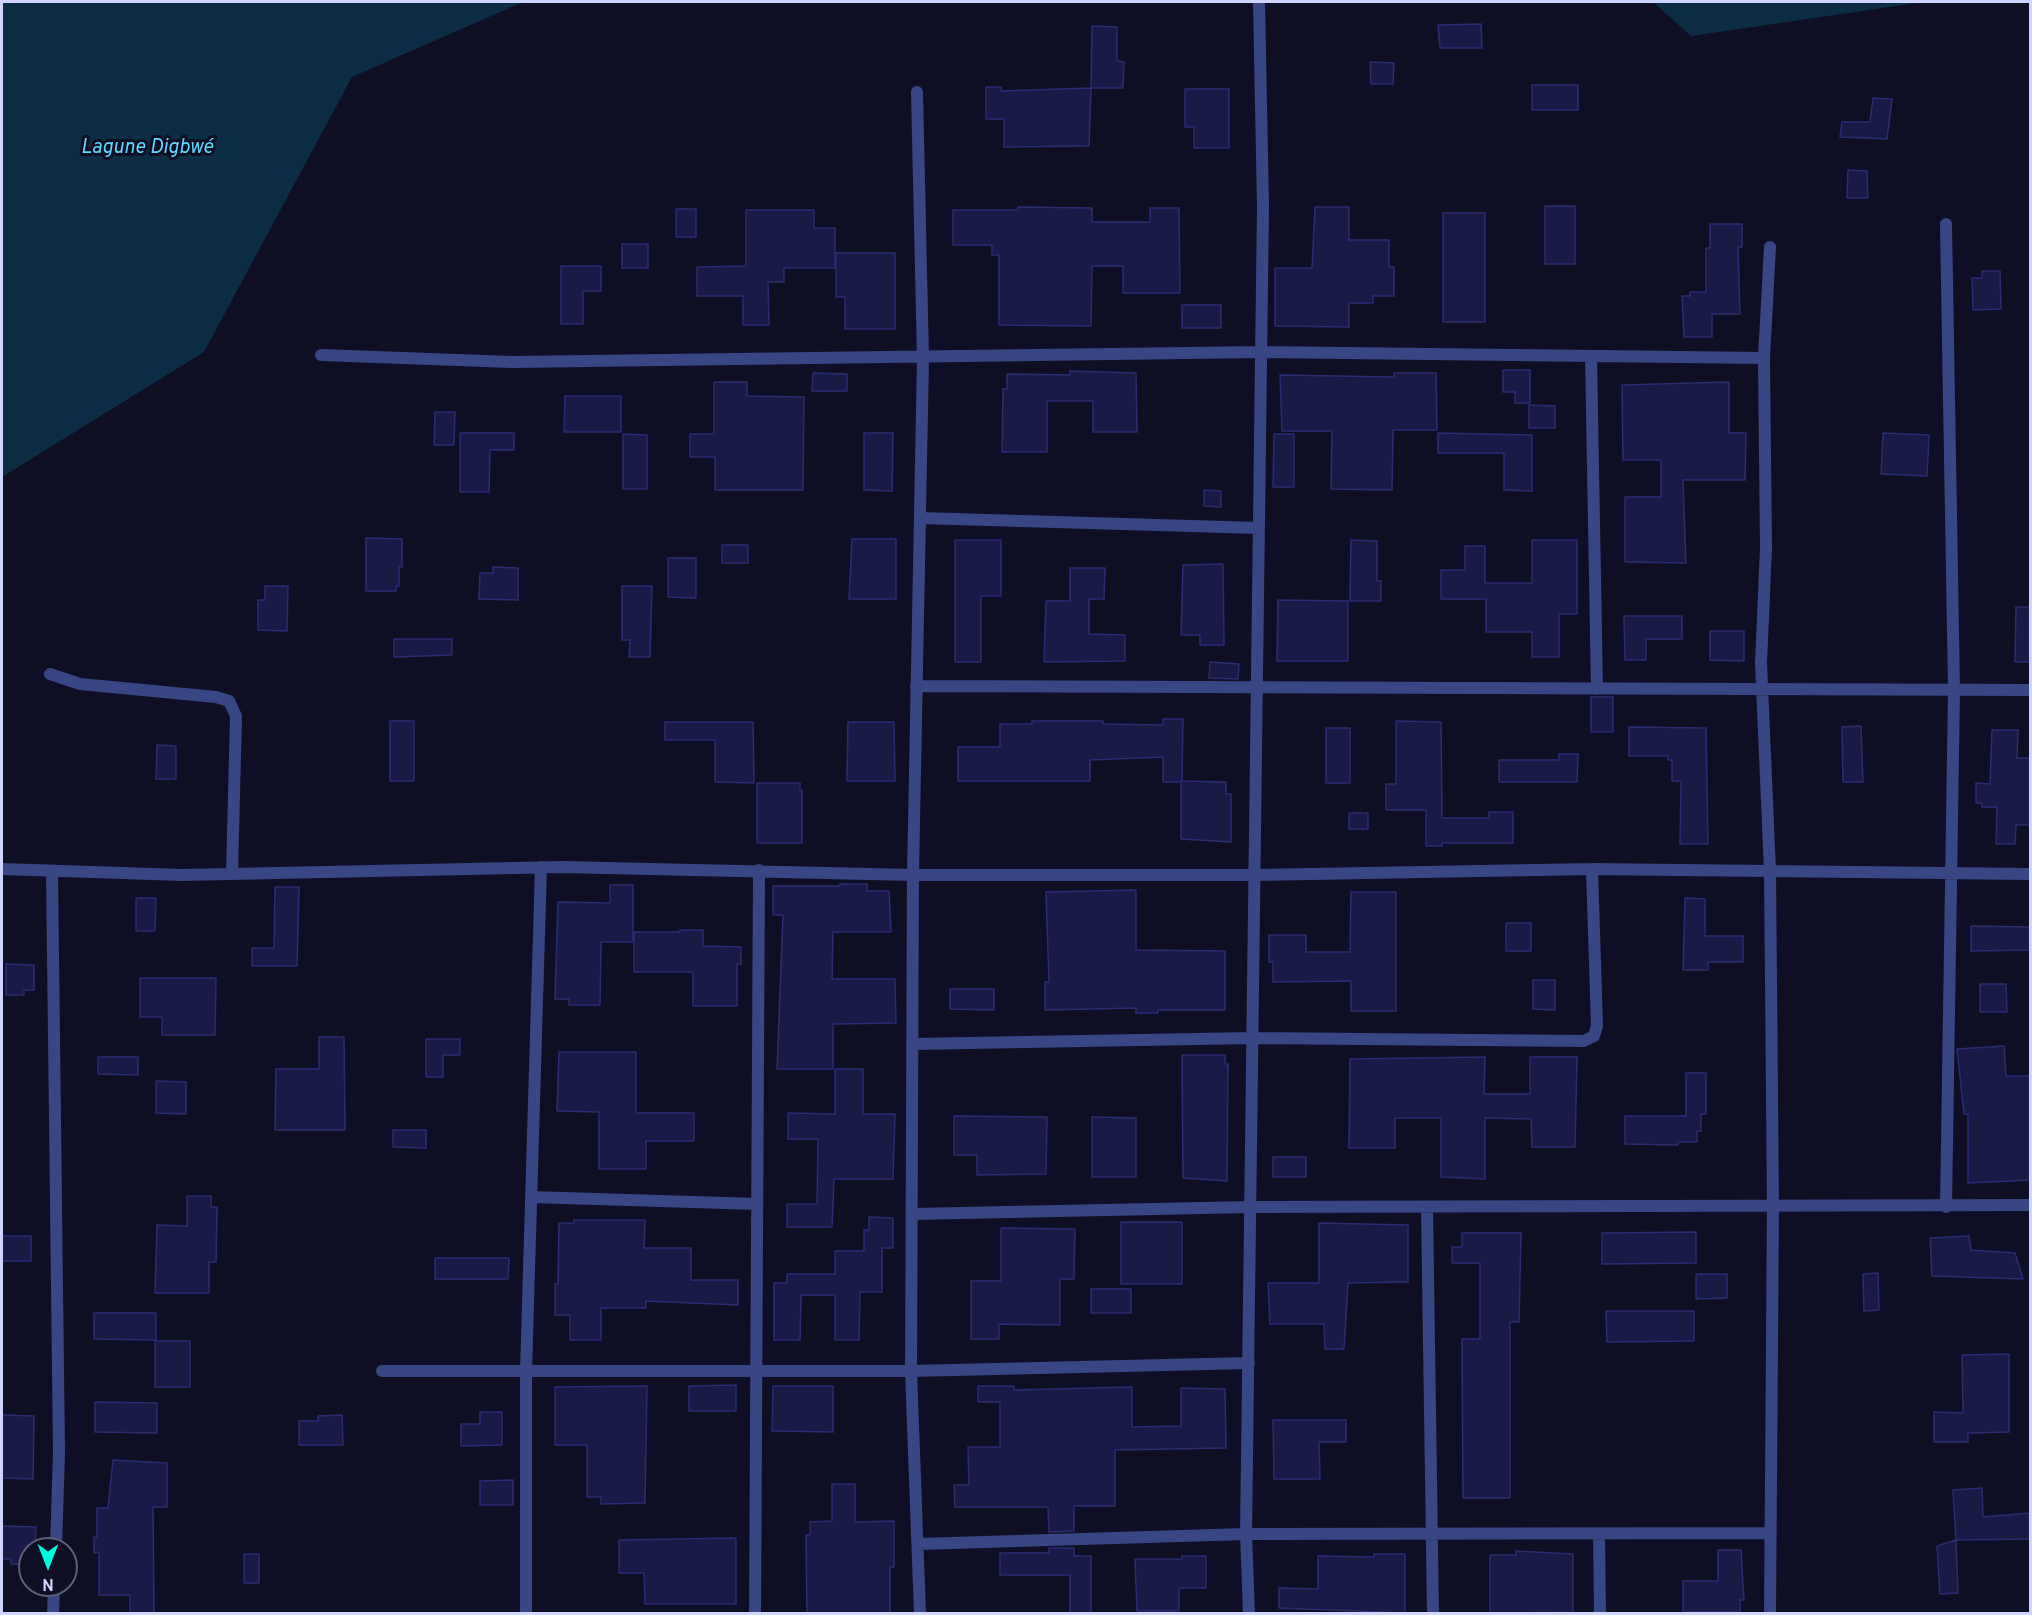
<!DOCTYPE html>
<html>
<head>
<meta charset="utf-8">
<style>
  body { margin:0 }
  #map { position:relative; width:2032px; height:1615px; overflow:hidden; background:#0e0f24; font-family:Overpass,sans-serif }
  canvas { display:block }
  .frame { position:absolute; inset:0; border:3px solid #d0d5ff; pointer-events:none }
  .north { position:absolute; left:18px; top:1537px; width:60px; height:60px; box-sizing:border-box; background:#0e0f24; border:2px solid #5c5e7c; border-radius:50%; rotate:180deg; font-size:16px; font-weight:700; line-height:24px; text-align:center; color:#d0d5ff }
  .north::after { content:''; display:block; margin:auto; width:21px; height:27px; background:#00fbdd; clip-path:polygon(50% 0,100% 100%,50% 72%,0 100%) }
</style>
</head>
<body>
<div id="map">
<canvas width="2032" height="1615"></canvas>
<div class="frame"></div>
<div class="north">N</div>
</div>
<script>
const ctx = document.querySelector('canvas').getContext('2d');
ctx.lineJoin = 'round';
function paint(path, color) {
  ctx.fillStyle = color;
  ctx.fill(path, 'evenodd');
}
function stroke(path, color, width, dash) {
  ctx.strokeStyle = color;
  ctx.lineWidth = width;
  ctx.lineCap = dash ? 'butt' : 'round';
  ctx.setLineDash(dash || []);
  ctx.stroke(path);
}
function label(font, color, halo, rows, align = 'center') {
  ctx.font = font + ' Overpass,sans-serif';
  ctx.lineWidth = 6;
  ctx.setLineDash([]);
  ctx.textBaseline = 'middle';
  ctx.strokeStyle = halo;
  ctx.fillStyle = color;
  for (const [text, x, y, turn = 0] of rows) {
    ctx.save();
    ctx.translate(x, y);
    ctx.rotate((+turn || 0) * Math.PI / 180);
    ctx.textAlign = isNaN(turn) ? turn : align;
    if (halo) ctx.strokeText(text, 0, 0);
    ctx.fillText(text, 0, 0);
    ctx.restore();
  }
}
paint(new Path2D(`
  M2,2H523L352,77L204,352L2,477Z
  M1653,2H1924L1691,36Z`), '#0b2d46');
const building = new Path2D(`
  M1481,24L1482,48H1440L1438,25Z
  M1092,26L1117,27V61L1124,62L1123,88H1091Z
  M1370,62L1394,63L1393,84H1371Z
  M1532,85H1578V110H1532Z
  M986,87H1001V91L1091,88L1089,146L1004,147V119H986Z
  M1185,89H1229V148H1194V127H1185Z
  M1873,98L1892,99L1887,139L1840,137L1842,122H1870Z
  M1848,170L1867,171L1868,198H1847Z
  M1545,206H1575V264H1545Z
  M1018,207L1092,208V222H1150V208H1179L1180,293H1123V266H1092L1091,326L999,325V255H992V245H953V210H1018Z
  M1315,207H1349V240H1389V267H1394V296H1373V303H1349V327L1275,326V268H1312Z
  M676,209H696V237H676Z
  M746,210H814V228H835V268H784V282H768L769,325H743V296H697V267L746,266Z
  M1443,213H1485V322H1443Z
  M1710,224H1742V247H1738L1740,314H1712V337H1684L1682,296H1690V292H1706V248H1710Z
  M622,244H648V268H622Z
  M836,253H895V329H845V297H836Z
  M561,266H601V291H583V324H561Z
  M1982,271H2000L2001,309L1973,310L1972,278H1982Z
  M1182,305H1221V328H1182Z
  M1503,370H1530V403H1515V392H1503Z
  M1070,371L1136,373L1137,432H1093V401H1047V452H1002L1003,389H1007V374L1070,375Z
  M813,373L847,374V391H812Z
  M1394,373H1436L1437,430H1393L1392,490L1331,489L1332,431H1282L1280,375L1394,377Z
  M714,382H747V396L804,397L803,490H715V457H690V434H714Z
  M1729,382V433H1746L1745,480H1683L1686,563L1625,562V497H1661V460H1623L1622,385Z
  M565,396H621V432H564Z
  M1529,405L1555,406V428H1529Z
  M435,412H455L454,445H434Z
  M460,433H514V450H490L489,492H460Z
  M864,433H893L892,491L864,490Z
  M1438,433L1532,435V491L1504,490V453H1438Z
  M1883,433L1929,435L1927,476L1881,474Z
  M623,434L647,435V489H623Z
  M1274,434H1294V487H1273Z
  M1204,490L1221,491V507L1204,506Z
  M366,538L402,539V567H399V586H396V591H366Z
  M852,539H896V599H849Z
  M955,540H1001V596H981V662H955Z
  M1351,540L1377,541V581H1381V601H1350Z
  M1532,540H1577V614H1559V657H1532V632H1486V599H1441V570H1465V546H1485V583H1532Z
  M722,545H748V563H722Z
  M668,558H696V598L668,597Z
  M1223,564L1224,645H1200V635H1181L1183,565Z
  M493,567L518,568V600L479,599L480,573H493Z
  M1070,568H1105L1104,599H1089V634L1125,635V661L1044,662L1046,601H1070Z
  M265,586H288L287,631L258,630V600H265Z
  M622,586H652L650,657H629L630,640H622Z
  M1278,600L1348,601V661H1277Z
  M2016,607H2031V662H2015Z
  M1624,616H1682V639H1646V660H1625Z
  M1710,631H1744V661L1710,660Z
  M394,639H452V655L394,657Z
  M1210,662L1239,664L1238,679L1209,678Z
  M1591,697H1613V732H1591Z
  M1163,719H1183L1182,781L1226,782V794H1231V842L1181,839V782H1163V757L1090,760V781H958V747H1000V724H1032V721H1103V724L1163,725Z
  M390,721H414V781H390Z
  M1396,721L1441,722L1442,818H1489V812H1513V843H1442V846H1426V810H1386V784H1396Z
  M665,722H753L754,783L715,782V740H665Z
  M848,722H894L895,781H847Z
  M1861,726L1863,782H1843L1842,727Z
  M1629,727L1706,728L1708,844H1680L1681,781H1672V760H1668V756H1629Z
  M1326,728H1350V783H1326Z
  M1992,730H2018L2017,758H2031V825H2016L2015,844H1996L1997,807H1982V803H1976V783L1990,784Z
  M157,745L176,746V779H156Z
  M1559,754H1578L1577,782H1499V760H1559Z
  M757,783H800V790H802V843H757Z
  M1349,813H1368V829H1349Z
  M840,884H867V891H889L891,932H833L832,979H895L896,1023L833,1024V1069H777L783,915H773V886H840Z
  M610,885H633V942H601L600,1005H569V999H555L558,902L610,903Z
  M275,887H299L297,966H252V948H274Z
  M1136,890V950L1225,951V1010H1158V1013H1136V1008L1045,1010V982H1049L1046,892Z
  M1351,892H1396V1011H1351V981L1273,982V962H1269V935H1306V952H1350Z
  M136,898H156L155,931H136Z
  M1685,898L1705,899V936H1743V962H1708V970H1683Z
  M1506,923H1531V951H1506Z
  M1971,926L2031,927V950L1971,951Z
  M680,930H703V946L741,947V964H737V1006H693V972H634V932H680Z
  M6,964L34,965V990H24V995H6Z
  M140,978H216L215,1035H162V1017H140Z
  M1533,980H1555V1010L1533,1009Z
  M1980,984H2006L2007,1012H1980Z
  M950,989H994V1010L950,1009Z
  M319,1037H344L345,1130H275L276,1069H319Z
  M426,1039H460V1055H443V1077H426Z
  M2004,1046L2006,1076H2031V1180L1968,1183V1114H1964L1957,1049Z
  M559,1052H636V1113H694V1141H646V1169H599V1112L557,1111Z
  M1182,1055H1225V1064H1228L1227,1181L1183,1178Z
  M98,1057H138V1075L98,1074Z
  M1485,1057L1484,1094H1530V1057H1577L1575,1147H1532L1531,1119L1485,1118V1179L1441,1177V1118H1395V1148H1349L1350,1059Z
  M835,1069H863V1114H895L893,1179H834L832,1227H787V1204H817L818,1139H788V1113L835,1114Z
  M1686,1073H1706V1114H1701V1131H1697V1142H1678V1145L1625,1144V1116H1686Z
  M156,1081L186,1082V1114L156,1113Z
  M954,1116L1047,1117L1046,1174L977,1175V1155H954Z
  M1092,1117L1136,1118V1177H1092Z
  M393,1130H426V1148L393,1147Z
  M1273,1157H1306V1177H1273Z
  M187,1196H211V1207H217L216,1262H209V1293H155L157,1225L187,1226Z
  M869,1217L893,1218V1248H882V1292H860L859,1340H835V1295H801L800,1340H774V1283H787V1274H835V1251H864V1230H869Z
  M574,1220H645L644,1248H691V1280H738V1305L646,1301V1308H601V1340H570V1315H555V1284H558L559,1223H574Z
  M1121,1222H1182V1284H1121Z
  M1319,1223L1408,1225V1282L1348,1283L1344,1349H1325L1324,1324H1270L1268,1283H1319Z
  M1001,1228L1075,1229L1074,1279H1060V1325L999,1324V1339H971V1281H1001Z
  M1696,1232V1263L1602,1264V1233Z
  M1462,1233H1521L1519,1322H1510V1498H1463L1462,1339H1480V1263H1452V1247H1462Z
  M2,1236H31V1261H2Z
  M1969,1236L1971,1250L2015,1253L2023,1279L1932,1276L1930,1238Z
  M435,1258H509L508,1279H435Z
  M1878,1273L1879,1310L1864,1311L1863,1274Z
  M1696,1274H1727V1298L1696,1299Z
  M1091,1289H1131V1313H1091Z
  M1606,1311H1694V1341L1607,1342Z
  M94,1313H156V1340L94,1339Z
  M155,1341H190V1387H155Z
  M2009,1354V1432L1968,1433V1442H1934V1412L1963,1413L1962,1355Z
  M736,1385V1411H689V1386Z
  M647,1386L645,1503L601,1504V1497H587V1445H555V1387Z
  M773,1386H833V1432L772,1431Z
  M978,1386H1014V1390L1132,1387V1427L1181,1426V1388L1225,1389L1226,1448L1115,1450V1506H1074V1531L1049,1532L1048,1507H955L954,1485H969L968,1447H1000V1402H978Z
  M95,1402L157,1403V1433L95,1432Z
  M480,1412H502V1445L461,1446V1424H480Z
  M2,1415L34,1416L33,1479L2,1478Z
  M342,1415L343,1445H299V1421H318V1416Z
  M1273,1420H1346V1442H1319L1320,1479H1274Z
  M113,1460L167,1463V1507H153L154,1614H130V1595H99V1552L94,1553V1537H97V1508H108Z
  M513,1480V1505H480V1481Z
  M832,1484H855V1522L894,1521V1567H890V1613L807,1614L806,1535H810V1522L832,1521Z
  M1982,1488L1983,1517L2029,1513L2031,1539L1956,1540L1953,1490Z
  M2,1526L36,1527L35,1549H30V1565L11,1564V1559H2Z
  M736,1538V1604H645L644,1573H619V1540Z
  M1956,1540L1958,1593L1940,1594L1937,1546Z
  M1049,1548H1074V1556H1091V1614H1070V1575H1000V1553H1049Z
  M1718,1550H1741L1744,1600H1740V1612H1683V1581H1718Z
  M1516,1551L1573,1554V1612L1490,1613V1555H1516Z
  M244,1554H259V1583H244Z
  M1374,1554H1405V1613L1279,1608V1588L1318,1589V1556L1374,1557Z
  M1182,1556H1206V1588H1179V1611H1137L1135,1559H1182Z`);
paint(building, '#191a45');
stroke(building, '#2b2d71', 1.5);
stroke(new Path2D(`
  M917,92L923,358L913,875L911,1371L920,1614
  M1946,224L1954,690L1946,1207
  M321,355L512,362L1261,352L1764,358
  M1591,356L1597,689
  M920,518L1259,528
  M50,674L80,684L216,697L229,701L236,716L232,874
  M916,686L2030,690
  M2,869L182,875L562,867L913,875H1255L1592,869L2030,874
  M52,871L59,1452L56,1549
  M912,1044L1253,1038L1584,1041L1594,1036L1597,1026L1592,869
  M531,1197L757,1204
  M1427,1207L1433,1614
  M912,1214L1251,1207L2030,1205
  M382,1371H911L1249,1363
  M1599,1534L1600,1614
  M919,1544L1246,1534L1770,1533
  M53,1614L54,1585
  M526,1614V1371L541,867
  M755,1614L759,870
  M1249,1614L1246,1534L1263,206L1259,2
  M1770,1614L1773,1207L1770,871L1761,663L1766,548L1764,358L1770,247`), '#384684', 12);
label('italic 20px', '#5ed8ff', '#0e0f24', [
  ["Lagune Digbwé",147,149]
]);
</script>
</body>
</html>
